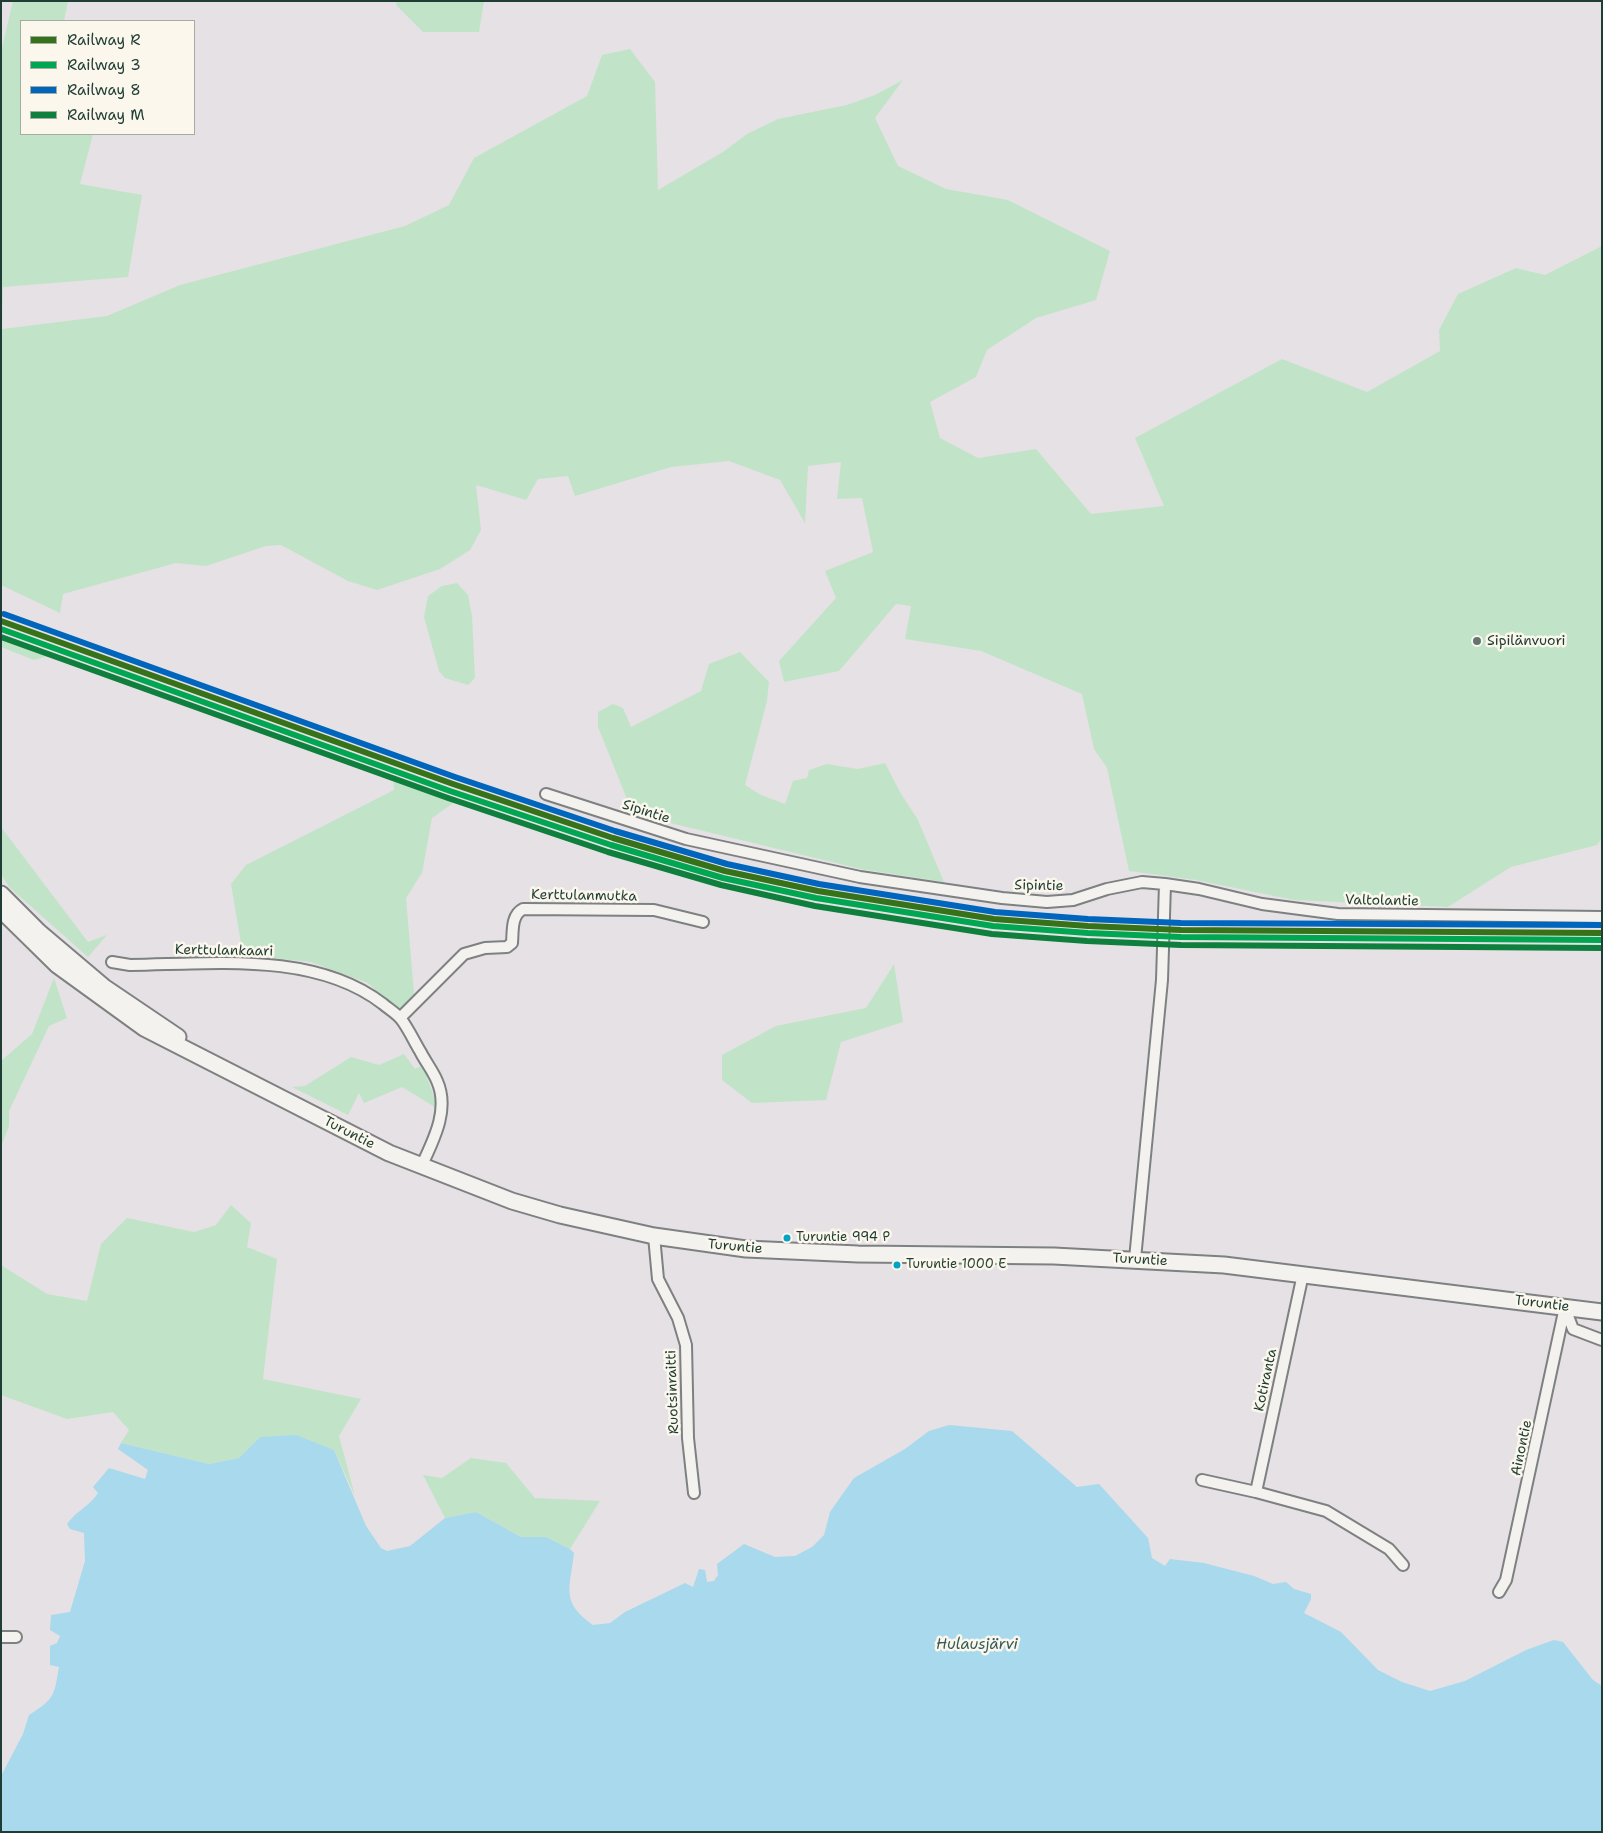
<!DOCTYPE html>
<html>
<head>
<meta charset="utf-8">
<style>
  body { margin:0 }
  #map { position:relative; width:1603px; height:1833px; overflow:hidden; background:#e6e1e4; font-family:"Shantell Sans",sans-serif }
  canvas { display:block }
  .frame { position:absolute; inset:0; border:2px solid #1f3d34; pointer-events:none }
  .legend { position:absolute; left:20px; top:20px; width:175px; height:115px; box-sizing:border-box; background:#fbf7ec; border:1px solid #a3ada2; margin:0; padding:6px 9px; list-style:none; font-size:15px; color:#1f3d34 }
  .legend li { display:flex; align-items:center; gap:10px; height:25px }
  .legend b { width:25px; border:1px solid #a3ada2 }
</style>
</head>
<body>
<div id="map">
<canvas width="1603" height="1833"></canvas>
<div class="frame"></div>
<ul class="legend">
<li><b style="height:6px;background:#357219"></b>Railway R</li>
<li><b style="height:6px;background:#00a651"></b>Railway 3</li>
<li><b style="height:6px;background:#0065bd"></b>Railway 8</li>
<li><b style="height:6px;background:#0e7f3c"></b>Railway M</li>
</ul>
</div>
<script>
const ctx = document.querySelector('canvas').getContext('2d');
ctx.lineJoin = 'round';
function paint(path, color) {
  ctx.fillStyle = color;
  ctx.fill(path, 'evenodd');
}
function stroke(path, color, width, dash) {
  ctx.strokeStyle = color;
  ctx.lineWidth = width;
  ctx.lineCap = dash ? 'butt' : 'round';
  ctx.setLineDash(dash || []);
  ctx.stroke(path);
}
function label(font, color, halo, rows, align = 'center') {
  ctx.font = font + ' "Shantell Sans",sans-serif';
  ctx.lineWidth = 5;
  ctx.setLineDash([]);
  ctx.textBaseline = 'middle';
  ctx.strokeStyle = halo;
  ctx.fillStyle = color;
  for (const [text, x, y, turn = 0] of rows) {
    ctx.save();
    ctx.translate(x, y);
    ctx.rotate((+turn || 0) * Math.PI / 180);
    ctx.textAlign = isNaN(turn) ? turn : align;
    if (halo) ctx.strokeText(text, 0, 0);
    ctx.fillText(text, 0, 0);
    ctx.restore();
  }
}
paint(new Path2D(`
  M13,1H68L64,21H21V134H93L80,184L142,195L128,277L3,287L2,329L107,316L180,285L405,226L449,205L474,158L587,96L602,55L630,49L655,82L658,190L723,152L747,134L778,119L847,105L875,95L903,80L875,118L898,166L946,189L1008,200L1110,251L1096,300L1036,318L987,350L976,377L930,402L940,438L978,458L1036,449L1091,514L1164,506L1135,438L1282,359L1367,392L1440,351L1439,330L1458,294L1516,268L1545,275L1602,246V838L1597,845L1511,867L1448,907L1294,900L1196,880L1129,871L1107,768L1094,749L1082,694L981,651L905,639L911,606L896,604L839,671L784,682L779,661L836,598L825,571L873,552L862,498L837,499L841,462L808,466L805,523L780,480L729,461L671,467L575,496L568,476L538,479L526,500L476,485L481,530L470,550L440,569L377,590L348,581L281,545L266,546L206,566L176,563L63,594L60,613L1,585V52Z
  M397,1H484L479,32H423L396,5Z
  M457,583L468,595L472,616L475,678L468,685L445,678L439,671L424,617L428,596L442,586Z
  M1,634L56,654L34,660L1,647Z
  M740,652L769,682L767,701L745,785L761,795L785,804L793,781L807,778L809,770L827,764L858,769L885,763L900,792L918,820L944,882L861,869L633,814L598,727V712L613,704L623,708L631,727L701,691L709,664Z
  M393,775L459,799L432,818L422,873L406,898L415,1005L407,1018L368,983L311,962L243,955L231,884L246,865L394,790Z
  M1,827L88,942L107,935L88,957L9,887L1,874Z
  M894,964L903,1022L841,1042L826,1100L752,1103L722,1080V1055L776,1026L866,1008Z
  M54,978L67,1018L49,1026L9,1111V1126L1,1147V1061L32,1034Z
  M404,1054L415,1069L423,1065L438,1109L402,1087L364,1103L359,1093L348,1115L292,1087L305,1086L351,1057L379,1065Z
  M231,1205L251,1223L247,1247L277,1259L263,1379L361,1399L339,1436L355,1496L334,1450L260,1437L239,1458L209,1464L121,1443L129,1430L113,1412L67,1419L1,1395V1265L47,1294L87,1301L101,1244L127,1218L194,1232L216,1225Z
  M471,1458L506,1463L535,1498L600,1501L570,1549L546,1537H521L476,1512L445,1518L423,1475L442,1478Z`), '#c1e4c8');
paint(new Path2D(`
  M949,1425L1012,1431L1077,1487L1099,1484L1148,1538L1152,1558L1165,1566L1170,1559L1204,1563L1254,1576L1273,1584L1286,1582L1294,1589L1311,1594V1599L1304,1613L1341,1632L1378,1670L1402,1682L1430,1691L1465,1681L1526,1650L1554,1640L1563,1642L1593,1680L1602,1686V1832H1V1776L23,1734L29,1715C54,1699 54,1697 59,1667L50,1665V1646L57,1643L60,1636L50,1630L51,1615L70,1612L85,1561L84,1533L70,1529L67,1524C76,1511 91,1505 98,1493L93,1487L109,1468L145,1479L148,1470L118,1449L121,1443L209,1464L239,1458L260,1437L296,1435L334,1450L366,1526L381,1548L387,1551L410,1546L445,1518L476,1512L521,1537H546L570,1549L574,1553C570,1588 560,1602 593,1625L610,1623L625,1612L685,1583L693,1587L699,1569L705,1570L707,1582L714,1581L718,1575L717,1564L744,1544L775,1557L795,1556L812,1547L824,1535L830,1512L854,1478L905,1449L929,1431Z`), '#a8d9ec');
const street = new Path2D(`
  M546,794L686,839L860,877L1002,898L1047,902L1073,900L1107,889L1142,882L1165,884L1162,980L1135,1259
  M1165,884L1199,889L1262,904L1338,914L1602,917
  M112,962L130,965C211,964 315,951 383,1004C389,1009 396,1013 401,1019C408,1028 414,1041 420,1051C425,1061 433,1071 437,1081C450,1110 433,1141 421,1167
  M400,1018L464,954L485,948L507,947L512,943C513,932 511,915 523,909L654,910L703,922
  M654,1236L658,1279L678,1318L686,1345L688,1438L694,1493
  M1303,1274L1256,1492L1326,1511L1389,1549L1403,1565
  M1566,1311L1573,1329L1602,1340
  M1202,1480L1256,1492
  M1499,1592L1506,1580L1565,1307
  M1,1637H16`);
const secondary = new Path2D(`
  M1,894L39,932L104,987L178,1037
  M1,910L57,965L144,1028L389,1153L512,1201L560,1215L654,1236L746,1249L858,1254L1054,1256L1224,1265L1602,1312`);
stroke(street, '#7e8181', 14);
stroke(secondary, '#7e8181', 19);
stroke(street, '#f4f2ef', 10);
stroke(secondary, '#f4f2ef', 15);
stroke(new Path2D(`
  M1,621L453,784L613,838L725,871L818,891L994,919L1088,926L1181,930L1602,933`), '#357219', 6);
stroke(new Path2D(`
  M1,629L450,791L611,845L723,878L816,898L993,926L1088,933L1181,937L1602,940`), '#00a651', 6);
stroke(new Path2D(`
  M4,614L455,777L615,831L727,864L819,884L995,912L1088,919L1181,923L1602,925`), '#0065bd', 6);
stroke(new Path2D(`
  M1,637L448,798L608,852L721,885L815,906L992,934L1087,941L1181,945L1602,948`), '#0e7f3c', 6);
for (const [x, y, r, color] of [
  [1477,641,5,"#657672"],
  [787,1238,4.5,"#02a4c6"],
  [897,1265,4.5,"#02a4c6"]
]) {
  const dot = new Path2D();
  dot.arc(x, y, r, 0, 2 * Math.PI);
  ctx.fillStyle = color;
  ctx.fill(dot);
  stroke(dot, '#fbf7ec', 2);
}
label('13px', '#1f3d34', '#fbf7ec', [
  ["Turuntie 994 P",796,1238],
  ["Turuntie 1000 E",906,1265]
], 'left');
label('14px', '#1f3d34', '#fbf7ec', [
  ["Sipilänvuori",1487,641]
], 'left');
label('14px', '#1f3d34', '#fbf7ec', [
  ["Sipintie",646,812,18],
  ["Sipintie",1039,886,1],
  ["Kerttulanmutka",584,896,1],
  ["Valtolantie",1382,901,1],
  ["Kerttulankaari",224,951,1],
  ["Turuntie",349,1133,27],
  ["Turuntie",735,1247,5],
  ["Turuntie",1140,1260,3],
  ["Turuntie",1542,1304,7],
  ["Kotiranta",1266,1380,-78],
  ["Ruotsinraitti",673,1392,-92],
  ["Ainontie",1522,1448,-78]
]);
label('italic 15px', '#355b59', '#fbf7ec', [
  ["Hulausjärvi",977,1645]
]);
</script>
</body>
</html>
